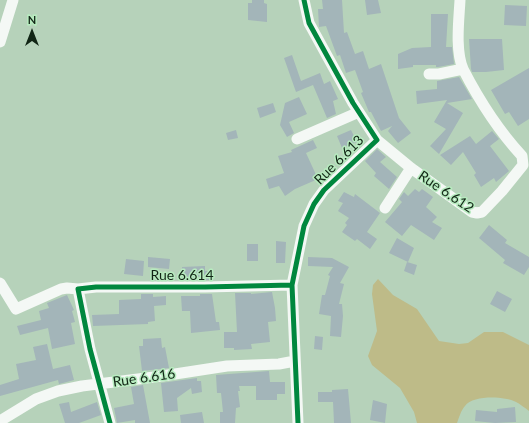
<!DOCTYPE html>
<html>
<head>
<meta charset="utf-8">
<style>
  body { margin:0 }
  #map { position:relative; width:529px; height:423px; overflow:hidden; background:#b6d2ba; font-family:Lato,sans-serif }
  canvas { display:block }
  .north { position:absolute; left:12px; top:12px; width:40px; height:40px; -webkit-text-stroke:3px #b7ebbf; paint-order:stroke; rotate:0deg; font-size:11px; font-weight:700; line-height:16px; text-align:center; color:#112515 }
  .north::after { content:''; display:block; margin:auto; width:14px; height:18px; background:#112515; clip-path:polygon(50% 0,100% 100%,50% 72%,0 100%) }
</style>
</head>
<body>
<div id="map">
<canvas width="529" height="423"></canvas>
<div class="north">N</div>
</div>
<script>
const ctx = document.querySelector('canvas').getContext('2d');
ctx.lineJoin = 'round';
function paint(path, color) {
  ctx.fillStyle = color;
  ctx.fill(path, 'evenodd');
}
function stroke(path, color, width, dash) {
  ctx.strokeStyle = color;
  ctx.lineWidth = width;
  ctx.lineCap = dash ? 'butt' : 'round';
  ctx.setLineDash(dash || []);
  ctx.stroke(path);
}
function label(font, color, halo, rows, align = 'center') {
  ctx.font = font + ' Lato,sans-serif';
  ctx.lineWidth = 3;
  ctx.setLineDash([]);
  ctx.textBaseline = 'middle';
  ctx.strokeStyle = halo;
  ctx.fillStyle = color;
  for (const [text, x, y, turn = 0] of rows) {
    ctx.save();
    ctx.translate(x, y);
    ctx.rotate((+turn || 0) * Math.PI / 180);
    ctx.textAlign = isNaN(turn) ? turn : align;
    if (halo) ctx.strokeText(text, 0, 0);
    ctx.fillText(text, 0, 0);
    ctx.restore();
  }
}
paint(new Path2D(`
  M378,279L393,295L417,309L439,341L459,344L468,343L484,332H503L529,345V411C525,408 520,404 516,402C504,396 473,395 465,406C461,410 459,418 457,423H417L414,412L400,388L372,365L368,356L377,331L372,294L373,285Z`), '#bebb88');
paint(new Path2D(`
  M252,0H264V3L267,4V22L248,20V3H252Z
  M322,0H342L344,33L347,32L355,54L363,51L369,69L381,64L399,118L411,133L398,143L388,131L392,126L381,131L371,112H369L361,93L363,92L355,70L346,73L340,55L337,56L326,26L319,27L318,9H323Z
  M365,0H378L381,13L367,15Z
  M505,5L527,6L526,26L504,25Z
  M431,14H448L446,47H452L454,64L438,67H436V65H413V67L398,69V54L412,48L431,47Z
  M469,39H502L504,70L486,72H472L471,69Z
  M292,55L301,81L320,73L324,84L330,81L338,99L333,101L336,114L327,118L313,85L296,92L284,58Z
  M529,68V119L518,126L509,112L505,114L491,90Z
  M459,77L472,99L447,103L463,113L439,154L430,146L446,129L434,122L447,100L417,104L416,91L437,89V81Z
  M299,97L307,114L289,122L294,133L287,137L280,125L285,103Z
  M273,103L276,112L260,118L257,108Z
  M236,130L238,138L228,140L226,133Z
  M351,130L357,142L342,148L337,136Z
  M492,131L499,139L490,146L509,171L496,182L494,178L481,187L474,175L476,173L463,152L451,165L440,155L470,136L476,144Z
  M313,140L317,148L306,153L318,179L295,189L285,196L279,186L269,189L266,179L284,173L278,156L292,152L291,150Z
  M377,149L386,157L380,162L397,177L389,189L374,176L376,173L365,161Z
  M415,189L419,192L422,189L433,197L426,207L437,217L432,222L442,228L434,240L411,225L402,236L385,222L402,202L399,199L404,192L408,196Z
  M344,192L354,197L355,194L380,213L367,232L377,239L370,249L357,239L355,241L342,232L347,225L345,223L349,218L338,211L343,203L338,201Z
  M489,225L507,240L505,243L529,257V267L524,275L503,263L505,260L479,238Z
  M397,238L414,248L408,262L389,253Z
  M276,241L286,242L285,263H276Z
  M247,244H258V261H247Z
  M148,257L170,259L169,269L148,267Z
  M308,257L332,258L349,267L340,283L344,284L339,304H342L343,316L341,337L330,336L331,316L319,314L322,295H325L330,276L328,275L333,267L308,266Z
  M126,259L144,261L143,276L124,274Z
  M407,262L417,265L414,275L404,271Z
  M205,266V271H209V280H200V277L183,279L182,267Z
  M497,291L512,299L505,312L490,304Z
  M272,292L275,308L276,321L268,322L270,342L251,344L252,349L234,350V348H224V332H237L235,293H251V294Z
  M141,294H153V297L166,296V305L154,306L155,321L148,322V324L93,326L92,315L119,314V300L141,299Z
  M200,294H212L216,322H219L220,330L191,333L190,311H182L181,296H200Z
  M67,295L74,310L72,311L75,322L71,323L75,344L52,349L48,328L20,335L17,326L41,320L39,311L49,308L47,303Z
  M315,336L323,337L322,350L314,349Z
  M161,338L162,348L165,347L169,368L142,371L139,346H143V339Z
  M47,344L53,369L70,365L74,380L59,384L58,380L0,396V385L19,379L16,364L36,360L33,347Z
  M269,371L270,382H285V394H277V400H256V386H239L240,391H238L240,407L236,408L235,423H220V412H223L221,393H217L216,375Z
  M197,378V381H201L202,392L192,394L191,388L177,398L178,411L164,412L161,383Z
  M143,385L150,423H135V420L117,423L114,408L134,404L131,387Z
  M348,389L351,423H334L333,402H318V392H332V390Z
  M373,400L387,404L385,423L370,420Z
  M69,402L71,412L97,402L101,415L79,423H65L59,404Z
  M515,407L516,422L495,423L475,421L476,410L497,412V409Z
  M202,412L204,423H181L180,415Z`), '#a3b5b9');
stroke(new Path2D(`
  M0,42L13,0
  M429,74H439L463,69C455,50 459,20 460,0
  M297,139L359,112
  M377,140L411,168L472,212L477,213L482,212L502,191L523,165L522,156C498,130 479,100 463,69
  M385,208L411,168
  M0,283L16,309L61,289L67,288L78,289
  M0,421L36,399L58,391L82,386L162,376L227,366L279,364L295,361
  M110,423L90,349L78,289L96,287H205L292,285
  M298,423L292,285L304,226L314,204L324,190L377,140L353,103L309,23L304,0`), '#f4f8f5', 11);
stroke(new Path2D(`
  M110,423L90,349L78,289L96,287H205L292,285
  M298,423L292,285L304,226L314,204L324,190L377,140L353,103L309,23L304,0`), '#00873e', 5);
label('14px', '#112515', '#b7ebbf', [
  ["Rue 6.613",339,160,-45],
  ["Rue 6.612",446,192,34],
  ["Rue 6.614",182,275],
  ["Rue 6.616",144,378,-8]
]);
</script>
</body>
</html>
